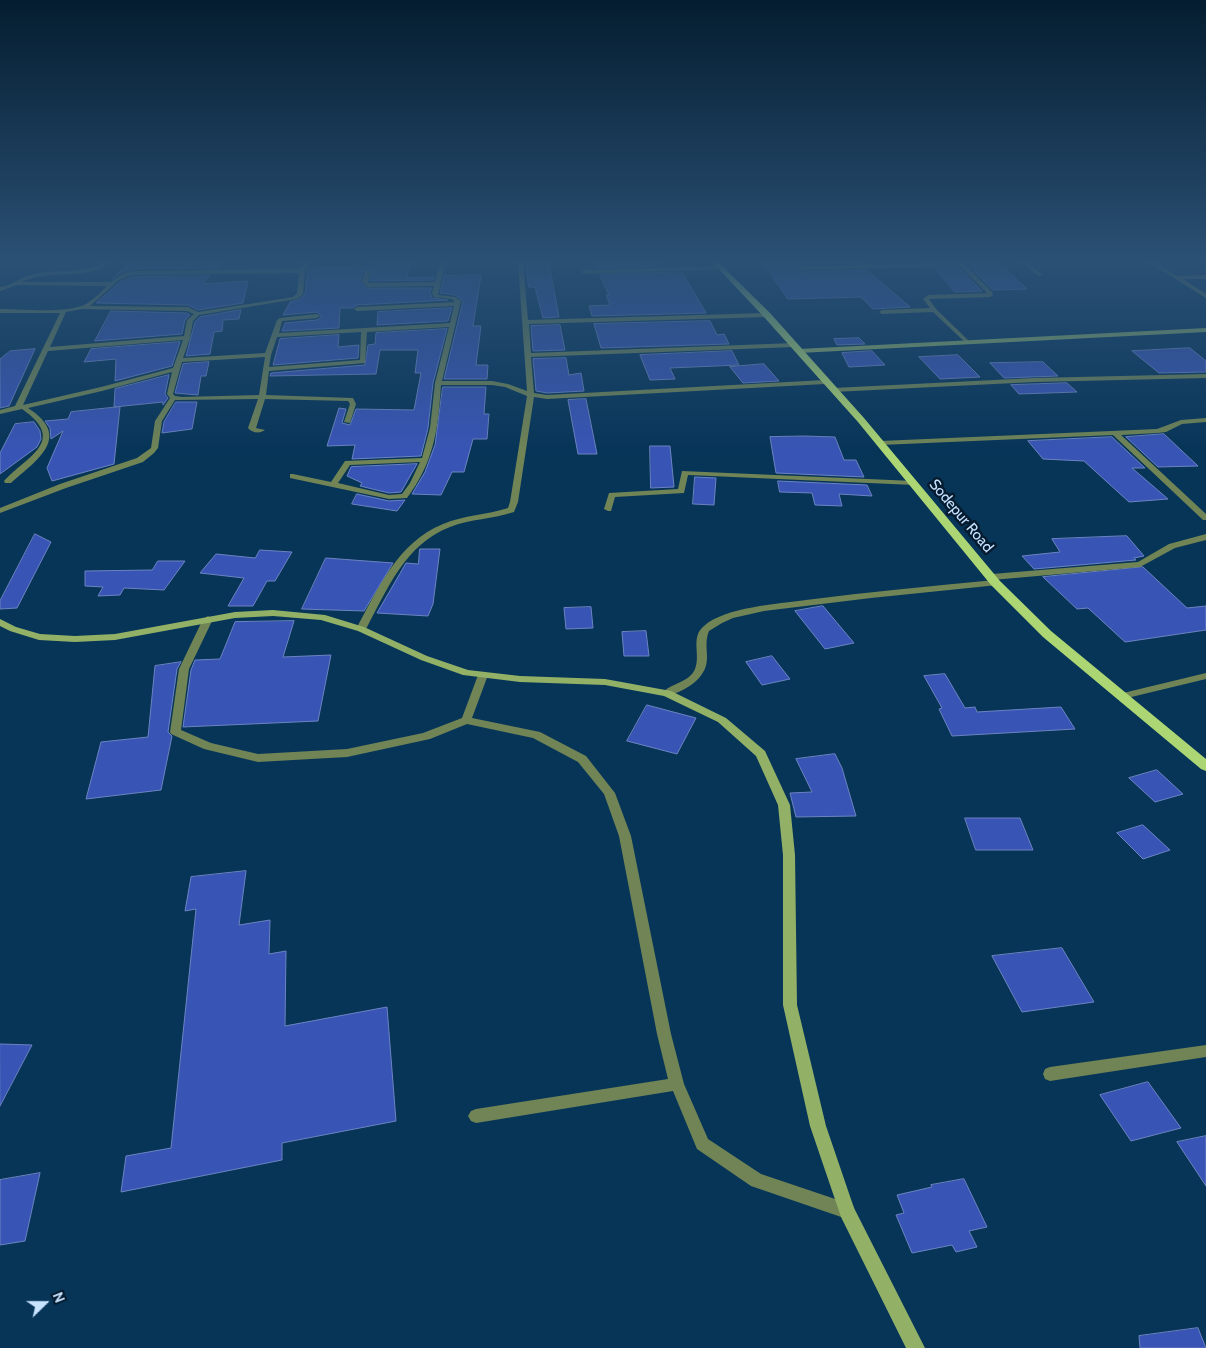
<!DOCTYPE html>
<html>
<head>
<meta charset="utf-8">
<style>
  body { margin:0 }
  #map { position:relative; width:1206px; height:1348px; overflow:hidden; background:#073558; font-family:Cabin,sans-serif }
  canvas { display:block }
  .north { position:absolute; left:20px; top:1278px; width:50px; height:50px; -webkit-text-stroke:4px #051c30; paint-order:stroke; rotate:68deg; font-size:14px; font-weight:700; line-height:20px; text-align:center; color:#c7e3ff }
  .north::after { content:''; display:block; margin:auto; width:18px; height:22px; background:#c7e3ff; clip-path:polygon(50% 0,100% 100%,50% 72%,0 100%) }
</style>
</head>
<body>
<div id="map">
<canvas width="1206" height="1348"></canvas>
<div class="north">N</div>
</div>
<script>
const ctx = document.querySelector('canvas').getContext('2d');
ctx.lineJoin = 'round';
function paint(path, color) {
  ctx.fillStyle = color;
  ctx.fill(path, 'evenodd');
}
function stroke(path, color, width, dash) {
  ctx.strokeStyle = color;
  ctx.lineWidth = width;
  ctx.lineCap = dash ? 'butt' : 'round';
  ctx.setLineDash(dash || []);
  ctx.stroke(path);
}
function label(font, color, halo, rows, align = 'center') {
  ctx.font = font + ' Cabin,sans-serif';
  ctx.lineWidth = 5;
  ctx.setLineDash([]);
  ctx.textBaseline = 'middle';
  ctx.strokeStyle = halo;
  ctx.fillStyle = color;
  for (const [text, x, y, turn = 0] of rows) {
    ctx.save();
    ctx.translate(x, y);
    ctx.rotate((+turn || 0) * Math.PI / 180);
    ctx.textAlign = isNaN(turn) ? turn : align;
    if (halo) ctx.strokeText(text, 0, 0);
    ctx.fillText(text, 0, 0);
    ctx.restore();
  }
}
const building = new Path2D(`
  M129,263H222L217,268L131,269L121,272L112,279Z
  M375,263H410L407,278L434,277V280L370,281L373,270L367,267L363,271L360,282L367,288H432L430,292L432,298L448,300L357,305L353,308H340L339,328L282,331L285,323L317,320L322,317L317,312L283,315L290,302L298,300L305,294L308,268L374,266Z
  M526,263H549L559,317L543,318L535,287H529Z
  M595,263H660L661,266L597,268Z
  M764,263H851L800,264L795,269L800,272L867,270L910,307L873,309L861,297L788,299Z
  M972,263H999L1027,289L993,290L969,266H976Z
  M935,268H959L982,291L955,292Z
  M682,272L706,313L592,316L589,306L610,305L606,295H609L600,275Z
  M481,275L473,326H481L476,365H488L487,379H444L463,301L455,295L440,293L444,276Z
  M209,276L202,284L248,281L243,303L198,310L188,305L96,303L120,282L132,277Z
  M452,308L448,321L377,325L378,312Z
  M241,310L239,319L223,320L222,331L214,332L210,354L186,356L195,322L200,317Z
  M111,311L187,313L190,315L185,320L182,334L95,341Z
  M710,321L717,335L724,334L729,344L601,348L594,324Z
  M560,325L565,350L533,351L531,326Z
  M447,329L433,383L428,428L421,456L352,459L355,445L327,446L339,408L346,409L342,423L350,425L356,409L414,410L421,373H415L418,350H380L376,374L270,376L271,373L365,365L368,345L375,344L376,333Z
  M339,335L338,347L359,345L358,358L273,365L280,339Z
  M859,338L865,344L837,345L834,339Z
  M180,342L172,366L115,381L116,359L84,362L91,349Z
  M1190,348L1206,361V372L1159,373L1132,351Z
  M35,349L9,406L0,408V359L10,351Z
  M732,351L739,365L670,368L675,379L650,380L640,355Z
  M872,351L885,365L849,367L842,353Z
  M958,355L980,377L940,379L919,357Z
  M566,358L569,375L581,373L584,391L547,393L536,391L533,359Z
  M209,362L206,376H201L198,395L175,393L183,364Z
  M1043,362L1058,376L1004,378L990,363Z
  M764,364L779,381L743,383L730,367Z
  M169,375L165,394L168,398L163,405V402L114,407L115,389Z
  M1067,383L1077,392L1019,394L1011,385Z
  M443,387H486L484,414H489L487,439H473L464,472H452L441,495L412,494L425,472L435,445Z
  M586,399L597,454H578L568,400Z
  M176,402H197L192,429L162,433L164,422Z
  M120,407L114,464L52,481L47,468L63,431L51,439L50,428L45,421L68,419L71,412Z
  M34,422L40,431L41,439L37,447L0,474V453L15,424Z
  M1164,434L1198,466L1158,467L1126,437Z
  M805,436L835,437L844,460H856L864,477L776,473L770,437Z
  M1112,437L1145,468H1132L1168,499L1129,502L1084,461L1043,459L1028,441Z
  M650,446H670L674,487L651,488Z
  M417,464L401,492L389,493L360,486L362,483L347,476L351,467Z
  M695,477L716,478L714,505L693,504Z
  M778,481L867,485L872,496L839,494L842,506L815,505L812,493L780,492Z
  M357,494L389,501L405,500L397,511L352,504Z
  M35,534L51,542L17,608L0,609V601Z
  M1127,536L1144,556L1134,558L1136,560L1034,569L1022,556L1060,552L1052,539Z
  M420,549H440L433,604L428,616L377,613L406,563L418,564Z
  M260,550L292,552L275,581H267L253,606H228L244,578L200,573L216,554L255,558Z
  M326,558L393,563L364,611L302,609Z
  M158,561H185L164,590L124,588L120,595L98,596L103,587L85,586V571L152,570Z
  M1143,567L1187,608L1206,606V630L1125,642L1088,608L1077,609L1043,577Z
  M823,606L854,643L825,649L795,611Z
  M591,607L593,628L566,629L564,608Z
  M294,621L283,657L331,655L318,721L183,727L191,670L195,660L220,659L235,622Z
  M646,631L649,656H624L622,632Z
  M772,656L790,679L762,685L746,662Z
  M181,662L177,669L168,732L172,736L161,790L86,799L101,742L148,737L155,666Z
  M945,674L965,708L975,707L977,712L1061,707L1075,729L952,736L939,709L942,708L924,676Z
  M647,705L696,718L677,754L627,741Z
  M835,754L842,768L856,816L796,817L790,793L812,792L796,759Z
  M1157,770L1183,794L1155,802L1129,778Z
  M965,818H1020L1033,850H976Z
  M1143,825L1170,850L1143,859L1117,833Z
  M246,871L239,925L270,920L269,954L286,951L285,1026L387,1007L396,1121L282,1143V1160L121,1192L126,1156L171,1148L196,909L185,911L191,877Z
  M1062,948L1094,1002L1022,1012L992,956Z
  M0,1044L32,1045L0,1106Z
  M1148,1082L1181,1128L1131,1141L1100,1095Z
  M1206,1136V1186L1177,1142Z
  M40,1173L25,1241L0,1245V1180Z
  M964,1179L987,1227L969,1231L977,1247L956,1252L952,1245L912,1253L896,1215L904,1213L897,1195L932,1187L931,1185Z
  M1198,1328L1206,1348H1140L1139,1336Z`);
paint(building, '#3855b5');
stroke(building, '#6c83c1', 1);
paint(new Path2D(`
  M103,263H110C85,282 49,268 22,282H111L122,274L131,271L300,269L304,263H308L305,271L303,294L297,299L199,315L193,321L190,338L183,358L265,353L277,320L280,318L317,314L320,316L317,318L282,321L279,333L450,323L454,306L357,311L354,309L357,307L455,302L452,299L434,297L432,293L434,286L368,287L362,282L365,271L368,269L371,271L368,282L369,283L435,282L440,263H445L438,295L455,297L461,301L442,381H492L508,384L527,391L518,263H523L528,320L767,313L770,315L767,317L529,324L531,353L794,343L797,345L794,347L531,357L534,393L547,395L825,380L828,382L825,384L547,399L534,397L518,502L514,512C493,519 470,519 450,527C405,544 387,590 366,629L361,632L356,629C378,589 398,542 443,524C464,515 487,515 508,508L510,502L527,396L505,387L492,385H441C438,430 434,462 407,498L389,499L290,478V474H293L331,482L345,461L422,458L430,428L435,383L449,327L367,332L365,363L269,371L266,395L353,398L356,404L350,423L344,422L350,404L348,401L265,399L256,428L265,430C260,434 252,433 248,428L258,399L175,400L162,421L158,448L154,453L143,462L66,488L0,513V508L60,484L137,458L151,448L155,421L170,398L167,394L172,372L102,391L28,408C73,437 37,460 11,483H5L4,481C27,456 68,441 22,409L0,414V410L15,406L60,313H0V309C23,309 67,314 86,304C94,299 101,292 107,286L17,285L0,291V287C12,286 21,277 33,274C57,269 82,275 103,263ZM299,273L297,293L293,297L198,312L188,307L90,306L119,280L132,275ZM82,309L187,311L194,314L187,320L184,336L50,347L66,312ZM361,332L360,360L269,367L271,355L277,337ZM183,340L173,368L101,387L23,405L48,351ZM265,357L259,395L182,397L175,396L173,394L182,362ZM420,462L410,483L402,494L389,495L338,483L350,465Z
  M853,263H858L860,265L963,263L992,292L993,295L990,297L929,299L936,309L969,341L970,342L967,344L933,312L882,314L879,312L882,310L930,308L923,299L928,295L987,293L960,266L800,270L797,268L800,266H855Z
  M1022,263H1028L1043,275L1038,276Z
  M1150,263H1155L1178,276L1206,275V279H1183L1206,294V298Z
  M721,266L722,267L719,269L584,274L581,272L584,270Z
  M1206,374V378L1035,382L833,392L830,390L833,388L1035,378Z
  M1206,418V422L1182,424L1166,432L1157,433L1121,435L1206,514V520H1203L1113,435L880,445L876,443L880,441L1157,429L1181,420Z
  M682,471L914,481L918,483L914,485L688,475L684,493L615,497L611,511H608L604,509L609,493L678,489Z
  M1206,534V540L1175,548L1140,567L992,580L988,577L992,574L1138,562L1169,544Z
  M995,580L998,581L999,583L998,585L871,598L764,611L733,618L722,623L709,631C705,640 707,649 707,658C707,679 685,691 667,696L662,693C671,683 689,683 695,669C701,655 690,637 704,626C725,607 778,604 806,600C869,592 932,586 995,580Z
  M208,616L213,619L189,669L181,730L211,743L258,754L347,749L423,733L462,718L478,675L483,672L488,675L472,718L540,732L586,756L615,793L631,836L671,1034L684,1084L708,1139L761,1174L853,1205L855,1211L853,1217L847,1219L751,1186L697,1149L673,1091L476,1123L471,1121L468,1116L471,1111L476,1109L668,1079L657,1034L619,836L604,794L578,762L533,738L467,724L430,739L347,757L258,762L204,749L171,734L170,732L179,669L203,619Z
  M1206,673V679L1123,699L1118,696L1119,694Z
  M1206,1045V1057L1050,1081L1045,1079L1043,1074L1045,1069L1050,1067Z`), '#708456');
paint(new Path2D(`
  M1206,328V332L799,353L796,351L799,349Z
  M273,610L325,615L364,627L427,656L468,670L520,676L605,679L671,691L726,718L765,751L790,805L795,855L797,1005L826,1126L854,1208L925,1348H906L841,1217L810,1126L783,1005V855L778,805L756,756L718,722L664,696L605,685L520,682L463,675L421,660L358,631L321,620L273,616L235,618L115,640L75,642L39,640L10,631L0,626V619L16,627L40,634L75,636L115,634L235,612Z`), '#92b167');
paint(new Path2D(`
  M713,263H719L770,313L864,418L1000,581L1051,631L1206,759V771L1201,769L1043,637L991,585L858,422L764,317Z`), '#acd573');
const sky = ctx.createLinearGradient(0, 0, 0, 452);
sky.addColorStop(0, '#041d30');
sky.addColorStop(0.58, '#2b5175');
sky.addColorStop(1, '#2b517500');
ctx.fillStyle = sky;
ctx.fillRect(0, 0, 1206, 452);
label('15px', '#c7e3ff', '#051c30', [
  ["Sodepur Road",961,516,50]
]);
</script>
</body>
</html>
